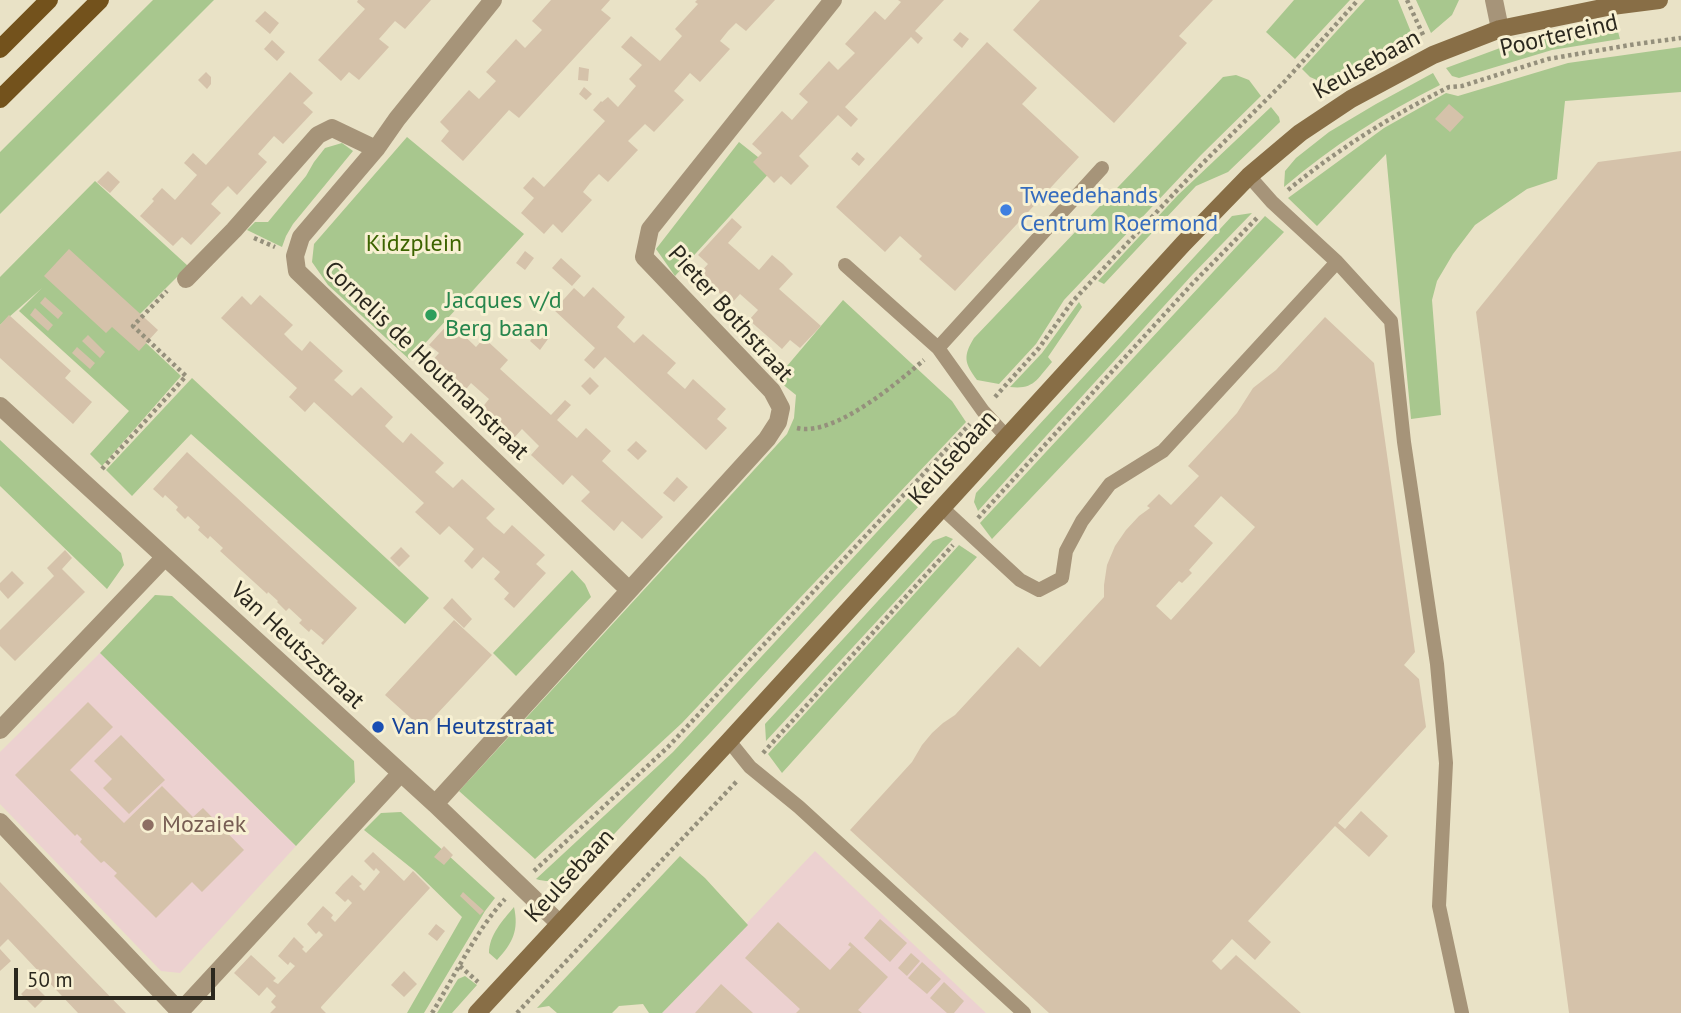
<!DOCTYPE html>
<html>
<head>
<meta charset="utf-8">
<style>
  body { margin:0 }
  #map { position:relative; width:1681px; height:1013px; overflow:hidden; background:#e9e2c6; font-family:"PT Sans",sans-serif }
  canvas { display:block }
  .scale { position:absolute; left:14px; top:968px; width:201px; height:32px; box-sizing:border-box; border:4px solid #2b281e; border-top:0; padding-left:9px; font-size:21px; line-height:24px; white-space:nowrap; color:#2b281e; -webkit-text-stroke:5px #f7f0d2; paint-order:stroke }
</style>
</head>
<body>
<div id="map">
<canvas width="1681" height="1013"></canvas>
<div class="scale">50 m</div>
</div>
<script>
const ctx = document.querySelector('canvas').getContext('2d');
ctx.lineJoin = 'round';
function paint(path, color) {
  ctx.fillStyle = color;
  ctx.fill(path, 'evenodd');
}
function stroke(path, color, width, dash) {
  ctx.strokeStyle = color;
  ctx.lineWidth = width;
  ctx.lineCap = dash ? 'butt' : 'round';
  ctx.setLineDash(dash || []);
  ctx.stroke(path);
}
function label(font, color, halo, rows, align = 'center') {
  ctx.font = font + ' "PT Sans",sans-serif';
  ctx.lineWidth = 6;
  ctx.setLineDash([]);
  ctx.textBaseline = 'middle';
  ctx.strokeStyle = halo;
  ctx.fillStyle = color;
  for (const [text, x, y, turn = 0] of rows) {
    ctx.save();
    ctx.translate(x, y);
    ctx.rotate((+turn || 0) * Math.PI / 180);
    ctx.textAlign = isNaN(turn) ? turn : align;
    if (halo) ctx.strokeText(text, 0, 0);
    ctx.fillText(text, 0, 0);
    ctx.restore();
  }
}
paint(new Path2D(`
  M100,653L296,846L180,973L161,971L0,804V752Z
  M815,851L986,1013H662Z`), '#ecd1d0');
paint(new Path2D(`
  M153,0H214L0,214V152Z
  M1294,0H1350L1295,59L1266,32Z
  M1365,0H1398L1415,42L1342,83L1326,84L1310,77L1302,69Z
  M1416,0H1459L1452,15L1431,33Z
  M1603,25L1617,28L1620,39L1552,50L1459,78L1452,76L1446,68L1519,41Z
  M1681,47V92L1565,101L1557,179L1527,189L1475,225L1453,254L1437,281L1432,300L1441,415L1411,419L1386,154L1317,226L1288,198L1384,128L1446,93L1458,96L1568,63Z
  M1433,73L1440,85C1384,113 1332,146 1284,187L1285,171L1296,158L1329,132L1376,104Z
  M1236,75L1249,80L1261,96L1201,155L1064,300L1036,344L999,384L977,380C964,363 963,356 974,338L1223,77Z
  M1271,107L1279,117L1280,122L1228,172L1196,186L1104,284L1098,281L1178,195Z
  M407,137L524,234L410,360L328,285L312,262L314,244Z
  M739,142L773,169L675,276L656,249Z
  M342,143L353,151L293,224L286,236L282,247L247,230L255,222H268L306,176L314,162L325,148Z
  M95,181L188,266L128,326L181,376L102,466L90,454L129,411L19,311L42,288L0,325V277Z
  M1252,213L1193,274L978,511L974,502L976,493L1232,216Z
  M1265,216L1284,232L992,539L980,523Z
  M843,300L952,401L966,422L682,723L535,859L459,791L787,434L794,418L796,395L776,379Z
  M1079,302L1082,307L1048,357L1052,362C1037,379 1034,390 1010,387L1042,353Z
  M192,378L429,598L405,624L191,434L132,496L106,470Z
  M964,438L966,455L710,733L579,871C564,879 553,884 536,879L673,752Z
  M0,440L121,553L124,565L107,589L0,486Z
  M946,536L953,539L766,741L765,724L933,541Z
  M959,545L977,557L782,773L768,754Z
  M572,570L585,584L591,597L516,676L493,653Z
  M155,595L172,596L354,761L355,782L296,846L100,653Z
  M401,812L495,898L485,911L424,1013H407L462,917L415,871L364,830L381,813Z
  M680,856L705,878L748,925L662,1013H649L643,1004L619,1006L612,1013H557L549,1006L537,1008Z
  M514,907C519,930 513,943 497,960L489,953C489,935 503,920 514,907Z
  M465,976L477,985L452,1013H437L458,979Z`), '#a8c78e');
paint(new Path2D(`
  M358,0H431L405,29L395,21L379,39L389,47L359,80L349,72L341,81L318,60L365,9L357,2Z
  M551,0H610L601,10L611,18L519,118L509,110L463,161L441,141L449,131L440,122L469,90L479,99L496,81L486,72L516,39L525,48L542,30L532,21Z
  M697,0H775L746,31L736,23L728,31L720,41L730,49L700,82L690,73L674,91L684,100L654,132L645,124L628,141L638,150L608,182L599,174L590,183L583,192L592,200L562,233L553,224L544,234L521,213L534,198L523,188L533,177L544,187L605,121L593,110L601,101L602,102L608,97L618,107L636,86L629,79L642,65L621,47L631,36L660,61L682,36L675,29L698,4L695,2Z
  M898,0H944L915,31L923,38L918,44L911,37L845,107L858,119L851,127L838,115L799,156L809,166L791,185L781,176L774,183L753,162L762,153L752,144L782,111L792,120L808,102L799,94L829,61L838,70L855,53L845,44L875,11L885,20L901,2Z
  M1040,0H1213L1179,36L1187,43L1114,123L1013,30Z
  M265,11L279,23L270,34L255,21Z
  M960,32L969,39L962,48L953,40Z
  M272,40L285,52L277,61L264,49Z
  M987,42L1037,88L1022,104L1079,157L955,291L919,259L922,256L900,236L885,252L836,207Z
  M579,67L589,69L588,81L578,80Z
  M206,72L211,77V84L207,89L198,80Z
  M290,72L313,93L303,103L313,112L283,144L274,136L258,154L267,162L237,195L228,186L219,195L211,204L221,213L191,245L182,237L173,246L140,216L154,201L152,199L162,188L175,200L197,175L184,163L193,153L206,165Z
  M584,87L592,94L586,100L579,94Z
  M1449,104L1464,117L1450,132L1435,119Z
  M1681,151V1013H1569L1476,312L1598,162Z
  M857,152L865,159L859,166L851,159Z
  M108,171L120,182L110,193L97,182Z
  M732,218L742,227L728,243L759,270L772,255L783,264L793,274L779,289L821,326L800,348L790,340L782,349L749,320L758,310L740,294L731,304L699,274L708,264L698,255Z
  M69,249L158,330L139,351L112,327L106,333L44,276Z
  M525,251L534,258L525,270L516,263Z
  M561,258L581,276L572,286L552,268Z
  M593,287L625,317L617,327L634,343L643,334L676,363L667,373L685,389L693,379L726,409L717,419L727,428L706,450L605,357L594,369L584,360L595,348L554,310L574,288L584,297Z
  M260,295L293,325L284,334L293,343L302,351L310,341L343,371L334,380L352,396L361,387L393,417L385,426L393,434L403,443L411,433L444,463L435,472L453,488L462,479L495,509L486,518L494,526L504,534L512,525L545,555L536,564L546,573L514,608L504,599L509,593L494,579L500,572L499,571L483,557L472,569L464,561L474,549L449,526L440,535L415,512L424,503L314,402L305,412L289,397L297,388L221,318L242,296L251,305Z
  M45,297L63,313L58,319L40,303Z
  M35,308L53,325L48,331L30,315Z
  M9,315L71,371L65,378L92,402L73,424L0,358V325Z
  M1325,317L1374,363L1415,652L1404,665L1419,679L1426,727L1338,823L1345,829L1361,811L1388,836L1369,857L1335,826L1248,921L1271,942L1255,960L1232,939L1212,961L1221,970L1236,955L1301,1013H1049L850,830L912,762L922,745L932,733L943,723L955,715L1018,647L1040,667L1104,597V585L1107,565L1115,546L1126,530L1139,516L1150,508L1147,506L1159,494L1171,505L1199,476L1188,466L1237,413L1253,388L1276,370ZM1221,496L1255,527L1171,620L1156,606L1179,581L1182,583L1192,573L1189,570L1213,543L1194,526Z
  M450,322L476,347L484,338L508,360L500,369L551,415L565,400L571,405L557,420L577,438L586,428L611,451L602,461L663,517L642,539L622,521L614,531L581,501L590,492L572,475L563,485L531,455L539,446L522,429L513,439L481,409L489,399L471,383L463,393L430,363L439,353L429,345Z
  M538,331L548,339L540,350L530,341Z
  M88,335L105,352L100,358L82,341Z
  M77,347L95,363L90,369L72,353Z
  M590,377L599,386L590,395L581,386Z
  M636,441L647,451L638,460L627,450Z
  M187,452L357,608L323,645L321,643L324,640L311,629L309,632L299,623L302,620L289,608L286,611L277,602L278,601L268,592L267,594L265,592L220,551L223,548L210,536L208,539L198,530L200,527L188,516L185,519L176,510L178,507L165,495L163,498L153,489Z
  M677,477L688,487L674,502L663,493Z
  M401,547L410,556L399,567L390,558Z
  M65,550L72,558L62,569L85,592L15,661L0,646V630L54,576L47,568Z
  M12,571L24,583L8,599L0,590V583Z
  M452,598L472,619L464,628L443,608Z
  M454,620L492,655L423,729L385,695Z
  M88,702L113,727L70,770L124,823L162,786L193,817L203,808L244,850L202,892L192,882L156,918L114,876L117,873L104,861L101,863L80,842L82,839L77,834L75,836L15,775Z
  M121,735L165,780L129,814L103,788L112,779L94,761Z
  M444,846L453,855L444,865L434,857Z
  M373,852L404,881L413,871L430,888L321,1007V1008L326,1013H270L276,1007L271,1002L276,996L267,987L259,996L234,973L251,955L276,978L273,981L278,984L295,966L290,962L288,965L278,956L294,937L304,947L302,949L306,953L323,935L319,931L316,934L307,924L323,906L333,915L331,918L335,922L352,903L348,899L345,902L335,893L343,884L352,875L362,884L359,886L364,891L380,872L376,868L374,871L364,861Z
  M0,882L91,977L126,1013H78L8,939L0,947Z
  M463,892L484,911L480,915L460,896Z
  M880,919L907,943L890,962L864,938Z
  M778,922L830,970L851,947L848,945L850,942L888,977L858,1010L862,1013H796L800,1009L745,958Z
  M436,924L445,931L437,941L428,934Z
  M0,949L11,961L0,971Z
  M911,953L920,961L907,976L898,968Z
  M922,962L941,979L927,994L908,978Z
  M404,971L417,984L404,997L391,985Z
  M944,982L964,1001L954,1013H947L930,998Z
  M32,983L46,997L35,1008L21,994Z
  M721,984L753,1013H695Z`), '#d5c2aa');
stroke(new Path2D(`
  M1407,0L1424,37
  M1288,190C1338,149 1391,116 1449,87L1462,86L1548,59L1636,44L1681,38
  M254,238L275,247
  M995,397L1039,348L1072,302L1198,168L1285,81L1358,0
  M797,428C834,437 897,383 924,360
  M102,469L186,376L133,326L167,291
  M978,518L1193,283L1258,217
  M763,753L953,545
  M534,871L668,747L970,424
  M460,966L478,982
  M432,1013C454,977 477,929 505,899
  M517,1013L738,780`), '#95907c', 4.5, [3.5, 3.5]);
stroke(new Path2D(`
  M1249,176L1272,202L1337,262L1391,321L1404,442L1437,664L1446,763L1439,906L1462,1013
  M845,265L938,348L983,411L1006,436
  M938,348L1102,168
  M941,507L1020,580L1039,590L1062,578L1066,551L1082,521L1110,484L1163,451L1337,262
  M729,741L750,767L799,807L1024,1013`), '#a69479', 14);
stroke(new Path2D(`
  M493,0L397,119L376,149L301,237L295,256L297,271L629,590
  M1494,0L1500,29
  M186,279L234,230L318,135L332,128L376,149
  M0,406L435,804L559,923
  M0,730L165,557
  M435,804L767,439L778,422L781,408L772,391L644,257L650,229L833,0
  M0,822L180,1012
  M179,1013L400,774`), '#a69479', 18);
stroke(new Path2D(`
  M477,1013L729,741L1183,244L1249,176L1300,133L1351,99L1433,55L1500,29L1612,6L1659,0`), '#886e46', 18);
stroke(new Path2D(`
  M0,49L49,0
  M0,99L100,0`), '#73521c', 18);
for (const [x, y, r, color] of [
  [1006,210,7,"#3f7fe0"],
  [431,315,7,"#2e9e5b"],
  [378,727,7,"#1a4fb4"],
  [148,825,7,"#8d6e63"]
]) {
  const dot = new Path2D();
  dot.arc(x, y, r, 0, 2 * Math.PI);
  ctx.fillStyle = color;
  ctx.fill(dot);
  stroke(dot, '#f7f0d2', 2.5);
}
label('24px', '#2b281e', '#f7f0d2', [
  ["Poortereind",1559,36,-13],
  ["Keulsebaan",1367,65,-29],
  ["Pieter Bothstraat",730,314,48],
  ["Cornelis de Houtmanstraat",426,361,44],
  ["Keulsebaan",953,458,-48],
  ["Van Heutszstraat",297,646,43],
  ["Keulsebaan",570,876,-47]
]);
label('24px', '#366cbe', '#f7f0d2', [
  ["Tweedehands",1020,196],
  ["Centrum Roermond",1020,224]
], 'left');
label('24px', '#3c6400', '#f7f0d2', [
  ["Kidzplein",414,244]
]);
label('24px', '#27864d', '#f7f0d2', [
  ["Jacques v/d",445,301],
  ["Berg baan",445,329]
], 'left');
label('24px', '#164399', '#f7f0d2', [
  ["Van Heutzstraat",392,727]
], 'left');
label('24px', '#785e54', '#f7f0d2', [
  ["Mozaiek",162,825]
], 'left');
</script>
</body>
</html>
